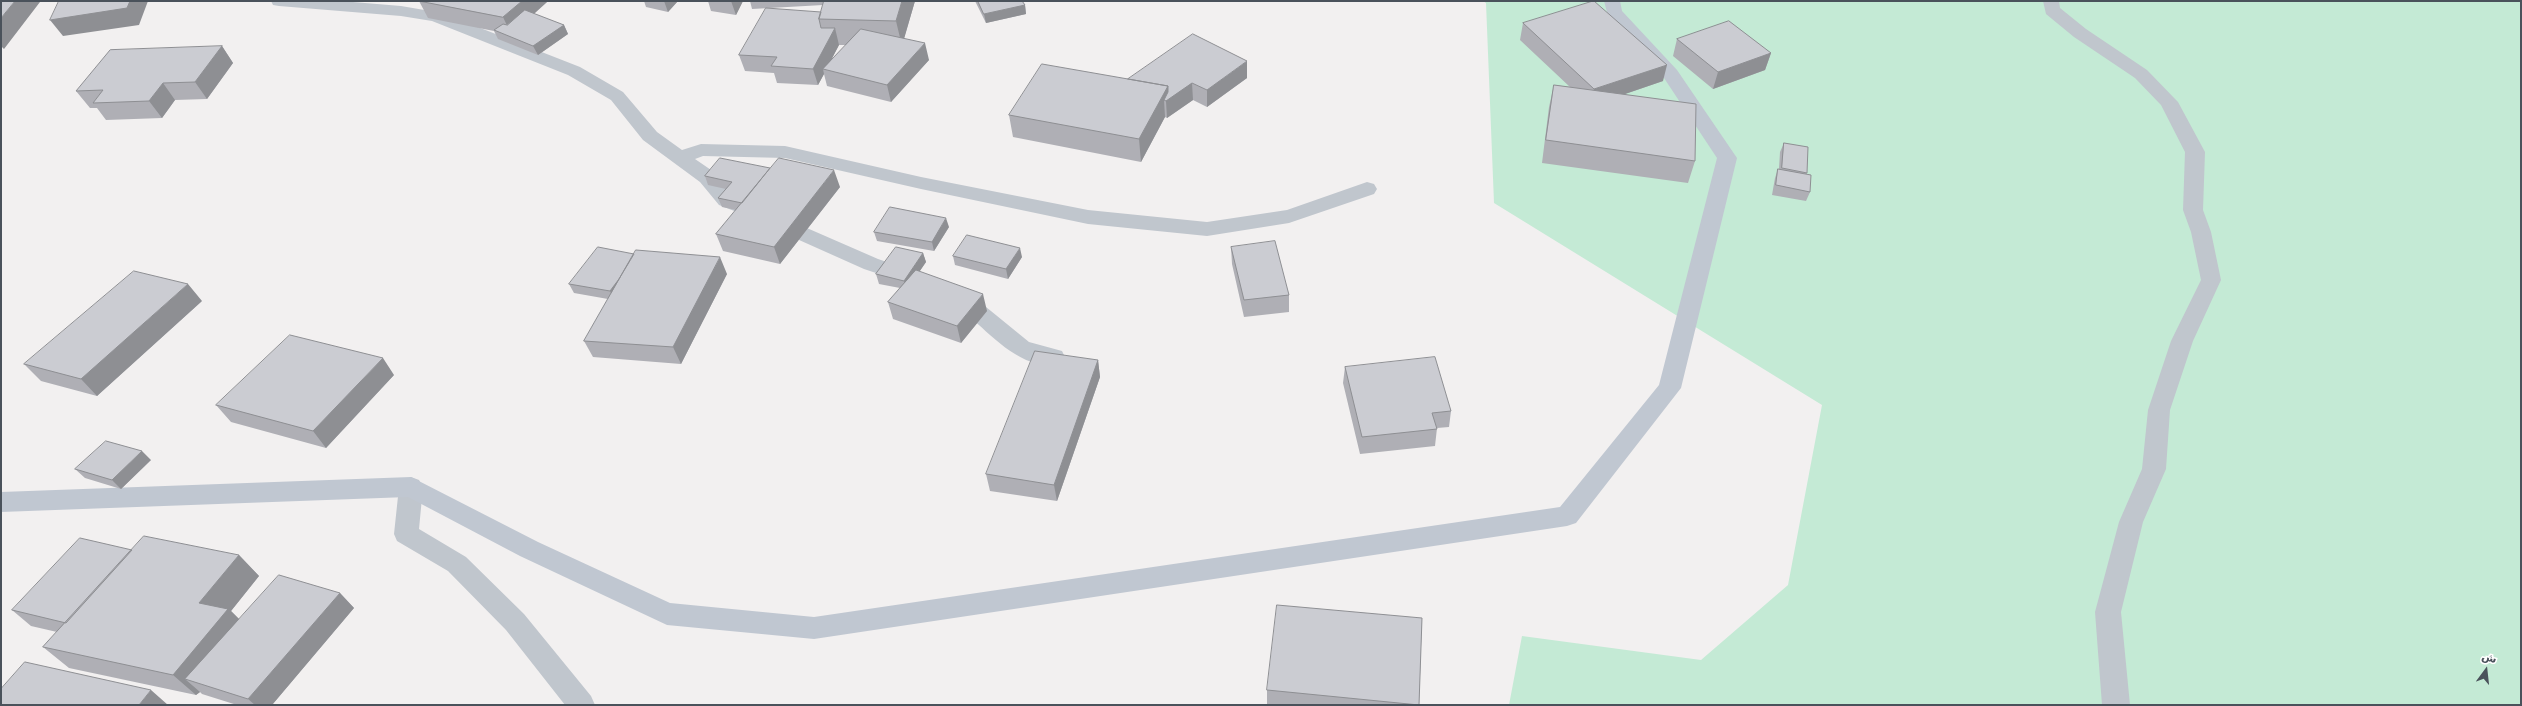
<!DOCTYPE html>
<html>
<head>
<meta charset="utf-8">
<style>
  body { margin:0 }
  #map { position:relative; width:2522px; height:706px; overflow:hidden; background:#f2f0f0; font-family:"DejaVu Sans",Cairo,sans-serif }
  canvas { display:block }
  .frame { position:absolute; inset:0; border:2px solid #4a525b; pointer-events:none }
  .north { position:absolute; left:2466px; top:650px; width:40px; height:40px; -webkit-text-stroke:3px #fff; paint-order:stroke; rotate:15deg; font-size:11px; font-weight:700; line-height:16px; text-align:center; color:#4a525b }
  .north::after { content:''; display:block; margin:auto; width:14px; height:18px; background:#4a525b; clip-path:polygon(50% 0,100% 100%,50% 72%,0 100%) }
</style>
</head>
<body>
<div id="map">
<canvas width="2522" height="706"></canvas>
<div class="frame"></div>
<div class="north">ش</div>
</div>
<script>
const ctx = document.querySelector('canvas').getContext('2d');
ctx.lineJoin = 'round';
function paint(path, color) {
  ctx.fillStyle = color;
  ctx.fill(path, 'evenodd');
}
function stroke(path, color, width, dash) {
  ctx.strokeStyle = color;
  ctx.lineWidth = width;
  ctx.lineCap = dash ? 'butt' : 'round';
  ctx.setLineDash(dash || []);
  ctx.stroke(path);
}
paint(new Path2D(`
  M1483,1H2521V705H1509L1522,636L1701,660L1788,585L1822,405L1494,203L1486,3Z`), '#c4ead5');
paint(new Path2D(`
  M271,1H341L401,6L442,13L580,67L623,92L657,132L682,150L701,144L785,146L921,177L1088,210L1207,222L1287,210L1367,182L1374,184L1377,189L1374,194L1289,223L1207,236L1088,224L921,189L785,158L703,156L695,159L714,172L733,195L754,204L757,209L754,214L747,216L719,205L700,182L643,140L611,100L568,75L432,21L401,16L279,6L273,5Z
  M2043,1H2059L2060,8L2086,29L2147,70L2178,102L2205,152L2203,210L2211,232L2221,280L2193,341L2170,410L2166,469L2143,522L2121,612L2130,705H2102L2095,612L2119,522L2142,469L2148,410L2171,341L2201,280L2191,232L2183,210L2185,152L2161,105L2135,78L2074,37L2046,14Z
  M777,215L878,259L916,272L919,277L916,282L909,284L864,269L770,227L767,222L770,217Z
  M959,290L975,298L1029,342L1062,351L1065,357L1062,363C1026,374 993,337 969,316C962,310 953,306 948,298L951,293Z
  M411,477L419,480L423,487L419,529L466,557L524,614L591,696L595,705H565L506,630L448,571L397,541L394,534L399,487L403,480Z`), '#c0c6cd');
paint(new Path2D(`
  M1604,1H1620L1622,11L1677,70L1737,158L1681,388L1576,523L1567,526L814,639L667,625L520,556L408,497L1,512V492L411,477L538,542L670,603L814,617L1560,507L1659,385L1717,158L1664,78L1608,16Z`), '#c0c7d1');
paint(new Path2D(`
  M419,1H546L547,2L534,14L564,25L568,34L538,55L498,39L494,31L428,18Z
  M644,1H678L668,12L646,7Z
  M708,1H743L736,15L711,11Z
  M750,1H915L904,38L929,60L891,102L827,86L824,74L818,85L777,83L774,73L745,71L739,55L821,12L823,5L752,9ZM839,45H846L831,60Z
  M975,1H1022L1025,5L1026,14L986,23Z
  M1523,23L1663,81L1625,94L1695,161L1688,183L1542,163L1549,107L1554,85L1570,87L1520,40Z
  M1677,39L1771,53L1765,70L1713,89L1673,56Z
  M222,46L233,63L207,99L175,100L162,118L106,120L97,108H90L76,91Z
  M1247,78L1207,107L1193,100L1167,118L1165,117L1141,162L1013,137L1009,115L1128,79Z
  M1784,143L1807,173L1806,175L1810,192L1806,201L1772,195L1775,178L1778,169H1779L1780,152Z
  M705,176L840,187L780,264L723,251L716,234L736,210L722,207L718,198L726,189L708,185Z
  M949,227L934,251L877,241L874,232Z
  M1231,247L1289,295V312L1244,317L1232,264Z
  M923,253L926,262L919,272L987,311L961,343L893,319L888,302L900,288L879,284L876,274Z
  M953,256L1022,257L1008,279L955,265Z
  M727,274L681,364L593,357L584,341L608,299L574,293L569,284Z
  M202,301L97,396L41,381L24,364Z
  M1098,360L1100,377L1057,501L990,491L986,474Z
  M1345,367L1451,411L1449,427L1437,428L1435,446L1360,454L1343,383Z
  M394,375L326,448L231,422L216,405Z
  M151,460L121,489L85,478L75,469Z
  M132,550L239,555L259,576L231,611L239,619L340,593L354,608L272,705H237L202,694L200,692L196,695L69,668L43,647L57,632L31,626L12,610Z
  M1422,618L1419,705H1267V690Z`), '#afafb5');
paint(new Path2D(`
  M15,1H40V2L4,49L1,46V18Z
  M130,1H148L139,25L63,36L50,20Z
  M522,1H546L547,2L511,34L503,17Z
  M664,1H678L668,12Z
  M731,1H743L736,15Z
  M902,1H915L902,46L896,21Z
  M1025,5L1026,14L986,23L984,14Z
  M564,25L568,34L538,55L533,46Z
  M835,28L839,45L826,70L823,69L824,74L818,85L813,69Z
  M925,43L929,60L891,102L887,85Z
  M222,46L233,63L207,99L195,82Z
  M1771,53L1765,70L1713,89L1718,72Z
  M1247,61V78L1207,107V90Z
  M1667,65L1663,81L1590,106L1594,89Z
  M163,83L175,100L162,118L149,101Z
  M1192,83L1193,100L1167,118L1166,101L1164,100L1165,117L1141,162L1139,139L1168,86Z
  M834,170L840,187L780,264L774,247Z
  M946,218L949,227L934,251L932,242Z
  M1020,248L1022,257L1008,279L1006,269Z
  M923,253L926,262L907,290L904,281Z
  M638,254L615,301L610,291Z
  M720,257L727,274L681,364L673,347Z
  M188,284L202,301L97,396L81,379Z
  M983,294L987,311L961,343L957,326Z
  M383,358L394,375L326,448L313,431Z
  M1098,360L1100,377L1057,501L1054,485Z
  M142,451L151,460L121,489L112,480Z
  M239,555L259,576L231,611L249,629L185,679L200,692L196,695L173,675L199,603Z
  M340,593L354,608L272,705H255L248,699Z
  M151,690L168,705H139Z`), '#8e8f93');
const building = new Path2D(`
  M1,1H15L1,18Z
  M59,1H130L127,8L50,20Z
  M419,1H522L503,17Z
  M824,1H902L896,21L819,19Z
  M978,1H1022L1025,5L984,14Z
  M1594,1L1667,65L1594,89L1523,23Z
  M766,8L821,12L819,19L821,28H835L813,69L771,66L777,57L739,55Z
  M525,10L564,25L533,46L494,30L503,24L507,25Z
  M1729,21L1771,53L1718,72L1677,39Z
  M861,29L925,43L887,85L823,69Z
  M1193,34L1247,61L1207,90L1192,83L1166,101L1164,100L1168,92V86L1128,79Z
  M222,46L195,82L163,83L149,101L93,103L103,90L76,91L110,50Z
  M1042,64L1168,86L1139,139L1009,115Z
  M1554,85L1696,104L1695,161L1546,140Z
  M1784,143L1808,147L1807,173L1782,168Z
  M720,158L770,168L742,203L718,198L732,182L705,176Z
  M779,158L834,170L774,247L716,234Z
  M1778,169L1811,175L1810,192L1776,185Z
  M890,207L946,218L932,242L874,232Z
  M967,235L1020,248L1006,269L953,256Z
  M1275,241L1289,295L1244,300L1231,247Z
  M598,247L634,254L619,279L610,291L569,284Z
  M896,247L923,253L904,281L876,274Z
  M636,250L720,257L673,347L584,341Z
  M916,270L983,294L957,326L888,302Z
  M134,271L188,284L81,379L24,364Z
  M290,335L383,358L313,431L216,405Z
  M1035,351L1098,360L1054,485L986,474Z
  M1435,357L1451,411L1432,413L1437,429L1362,437L1345,367Z
  M106,441L142,451L112,480L75,469Z
  M144,536L239,555L199,603L228,609L173,675L43,647Z
  M80,538L132,550L66,623L12,610Z
  M279,575L340,593L248,699L185,679Z
  M1277,605L1422,618L1419,705L1267,690Z
  M25,662L151,690L139,705H1V689Z`);
paint(building, '#cbccd2');
stroke(building, '#8e8f93', 1);
</script>
</body>
</html>
